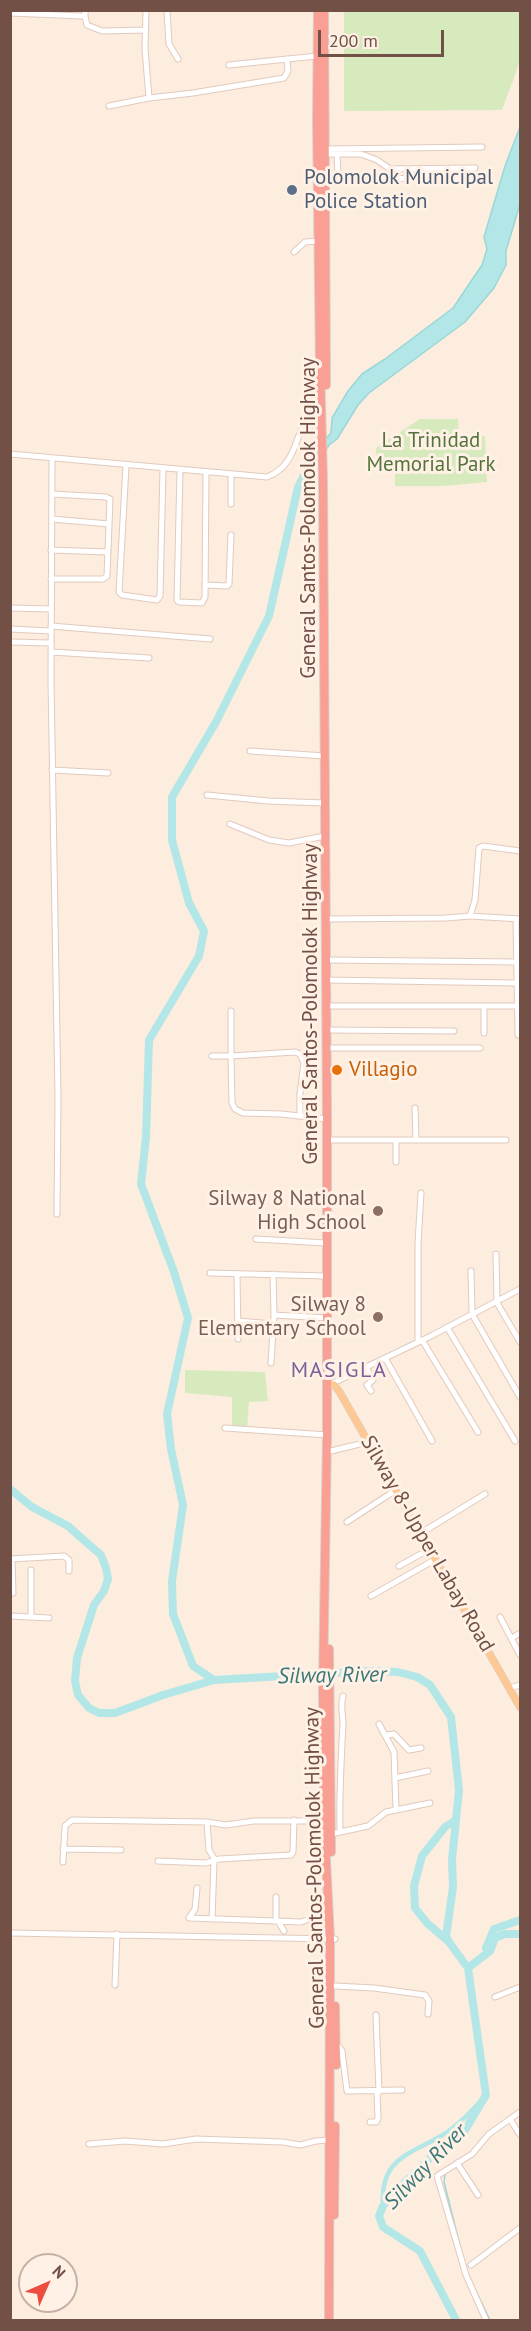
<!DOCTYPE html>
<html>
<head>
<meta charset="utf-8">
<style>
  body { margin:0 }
  #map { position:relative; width:531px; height:2331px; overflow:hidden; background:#fdedde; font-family:"PT Sans",sans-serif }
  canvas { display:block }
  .frame { position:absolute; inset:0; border:12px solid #735046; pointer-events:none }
  .north { position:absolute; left:18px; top:2253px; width:60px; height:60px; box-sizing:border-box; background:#fff1e5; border:2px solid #c7b1a5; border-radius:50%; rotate:45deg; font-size:16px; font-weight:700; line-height:24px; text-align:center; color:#735046 }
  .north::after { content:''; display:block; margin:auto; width:21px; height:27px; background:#eb4e3f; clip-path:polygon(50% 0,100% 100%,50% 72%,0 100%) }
  .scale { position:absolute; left:318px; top:30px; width:126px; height:27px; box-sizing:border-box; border:3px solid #735046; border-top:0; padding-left:8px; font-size:18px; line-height:21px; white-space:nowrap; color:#735046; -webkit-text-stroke:4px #fff1e5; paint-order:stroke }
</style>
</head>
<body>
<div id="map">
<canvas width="531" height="2331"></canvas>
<div class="frame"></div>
<div class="north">N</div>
<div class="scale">200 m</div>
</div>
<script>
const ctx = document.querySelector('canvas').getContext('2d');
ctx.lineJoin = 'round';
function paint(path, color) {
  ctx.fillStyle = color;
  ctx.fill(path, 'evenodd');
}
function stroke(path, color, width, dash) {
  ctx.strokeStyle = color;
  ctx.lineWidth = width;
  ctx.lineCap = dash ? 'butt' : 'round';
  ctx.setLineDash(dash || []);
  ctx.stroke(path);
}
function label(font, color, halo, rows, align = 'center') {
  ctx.font = font + ' "PT Sans",sans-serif';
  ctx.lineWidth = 6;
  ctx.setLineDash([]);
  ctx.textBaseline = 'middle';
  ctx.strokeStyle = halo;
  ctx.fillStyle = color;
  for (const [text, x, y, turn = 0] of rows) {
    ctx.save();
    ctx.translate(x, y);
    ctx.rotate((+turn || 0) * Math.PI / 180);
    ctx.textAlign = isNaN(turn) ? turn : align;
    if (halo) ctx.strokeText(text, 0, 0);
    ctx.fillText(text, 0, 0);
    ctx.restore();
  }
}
paint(new Path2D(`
  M344,11H520V61L502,110L344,111Z
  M420,419H458L459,437L485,436L487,482L444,486H395V468H377L376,448Z
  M185,1370L265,1372L268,1401L249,1402L247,1430L232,1429V1397L185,1393Z`), '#d6eabd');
const water = new Path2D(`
  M520,127V204L506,251V265L494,288L465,322L369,393L358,405L337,439L329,445L303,487H298L297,482L313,453L331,433L332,418L348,391L362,374L385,359L453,308L482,265L487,249L484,237L505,166Z`);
paint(water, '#b3e6e6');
stroke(water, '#99d7d8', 1.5);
stroke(new Path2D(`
  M438,2152L444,2160
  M445,2175L444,2182L461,2250
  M473,2285L490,2320`), '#99d7d8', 1.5);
stroke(new Path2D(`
  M383,2206C380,2156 411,2155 446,2133C462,2122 474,2109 486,2095`), '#b3e6e6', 4.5);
stroke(new Path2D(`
  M10,1489L32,1507L68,1526L86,1542L101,1555L106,1568L108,1579L104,1591L94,1605L77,1658L75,1681L78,1695L89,1708L99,1713H115L163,1695L214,1680L370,1671L398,1672L417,1677L430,1685L451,1717L459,1790L456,1820L445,1827L422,1856L414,1886L415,1908L427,1923L449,1942L468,1968L486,2095L465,2130L432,2156L396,2191L383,2206L379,2216L383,2227L420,2251L456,2320
  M214,1680L193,1666L173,1614L172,1581L183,1505L171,1449L167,1414L188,1318L174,1272L141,1184L146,1137L149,1040L199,956L204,931L189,903L172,840V797L216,722L269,616L298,487L303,479
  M448,1940L446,1936L453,1887L452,1860L456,1820
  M486,1948L494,1929L520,1920
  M468,1968L490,1951L495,1938L505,1934H520`), '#b3e6e6', 8);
const minor = new Path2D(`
  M146,10L145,49L149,98
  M167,10L169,44L178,59
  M10,13L82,16H85V10
  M85,16L87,25L102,31L145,30
  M229,65L317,56
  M109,106L149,98L193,93L284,78L288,71L287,59
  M326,149L482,147
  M337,153L338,178
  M326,154H361L377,160L390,169L475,168
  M326,178L479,179
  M294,252L305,242L319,241
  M303,430L322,420
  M10,454L267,477C304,463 291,420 322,406
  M52,459L51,682L58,1097L57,1214
  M126,466L119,592L122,595L157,600L160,596L163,469
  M180,470L177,600L179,602L202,603L205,597L206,472
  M231,504V475
  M52,519L109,524
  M51,550L108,552
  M51,579H103L107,576L110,499L106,497L52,494
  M205,585L227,586L229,584L231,535
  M10,608L51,609
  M51,626L210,639
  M10,629L51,631
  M10,642L51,643
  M51,652L149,658
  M250,751L325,756
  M52,770L108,773
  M207,795L268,801L325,803
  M230,824L269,840L289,843L325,836
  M470,916L520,919
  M325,919L446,918L470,916L475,900L479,848L483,846L520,851
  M516,919L518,1035
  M325,960L517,962
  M325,980L517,983
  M325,1006H517
  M326,1030L454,1031
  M484,1033V1006
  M330,1048H480
  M212,1056H231V1011
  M300,1115V1094L304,1063L300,1054L295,1052L231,1056L232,1103L235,1109L243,1113L281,1114L327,1119
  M330,1140H396
  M416,1140H506
  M396,1162V1140H416L415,1108
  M256,1239L326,1243
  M496,1254L497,1300
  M471,1271L472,1313
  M210,1273L326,1276
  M237,1274L238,1339
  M496,1301L520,1342
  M472,1314L520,1397
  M274,1315L327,1318
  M238,1321L273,1324
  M447,1327L515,1441
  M422,1340L478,1432
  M418,1342V1243L421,1193
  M385,1358L432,1441
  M271,1363L274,1315L273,1274
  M366,1367L373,1380L367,1385L371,1391
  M331,1384L431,1336L520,1289
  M225,1428L327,1435
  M331,1451L368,1442
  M347,1522L396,1490
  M421,1533L485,1494
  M10,1559L64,1556L69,1560V1571
  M12,1559L13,1593
  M399,1566L430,1549
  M31,1570V1617
  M371,1596L436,1559
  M10,1616L49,1618
  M500,1617L520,1655
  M512,1638L520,1633
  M510,1688L520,1685
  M379,1724L394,1752L396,1810
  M386,1735L394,1734L409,1750L421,1748
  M395,1778L428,1771
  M207,1822L209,1850L215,1860
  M340,1832C339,1796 341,1760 343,1724C343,1714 340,1706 343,1696
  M331,1834L368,1826L386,1812L430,1803
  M63,1849L121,1850
  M158,1861L206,1863L219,1859L291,1855L293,1852L294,1820
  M63,1862L65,1826L72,1820L207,1822L226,1825L254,1821H324
  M197,1888L195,1909L189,1918L276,1921V1897
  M212,1919L214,1861
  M276,1921L301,1922L310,1919
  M278,1921L284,1931
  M10,1933L335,1939
  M115,1985L117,1934
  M335,1986L374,1988L425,1995L429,2001L428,2014
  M495,1997L520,1987
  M376,2015L379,2092
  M336,2043L342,2051L347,2091L402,2090
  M510,2119L520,2135
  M370,2122H376L378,2119L377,2092
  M89,2144L125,2141L163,2144L196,2139L283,2142L300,2145L316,2141L329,2140
  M457,2163L478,2195
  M471,2265L520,2228
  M486,2320L466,2275L437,2176L472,2154L489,2134L520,2112`);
const major = new Path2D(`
  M327,1384L334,1385L339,1391L520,1707`);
const highway = new Path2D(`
  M318,10L317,121L320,366L323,481L327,1119V1435L323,1686L324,1821L330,1939L329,2320
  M324,10L326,385
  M329,1649L331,1852
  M335,2006L336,2065
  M334,2215L335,2126`);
stroke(minor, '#e2c9be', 7);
stroke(major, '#d8cecb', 8);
stroke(highway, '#d8cecb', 10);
stroke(minor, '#fff', 5);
stroke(major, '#fec894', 7);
stroke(highway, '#f99f93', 8);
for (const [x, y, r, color] of [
  [292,190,6,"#5c6f8a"],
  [337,1070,6,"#e8710a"],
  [378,1211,6,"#8d6e63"],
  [378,1317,6,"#8d6e63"]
]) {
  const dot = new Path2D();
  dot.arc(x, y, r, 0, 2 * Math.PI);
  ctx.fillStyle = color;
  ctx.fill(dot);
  stroke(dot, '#fff1e5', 2);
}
label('21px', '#4e5e75', '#fff1e5', [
  ["Polomolok Municipal",304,178],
  ["Police Station",304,202]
], 'left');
label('21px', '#54743c', '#fff1e5', [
  ["La Trinidad",431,441],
  ["Memorial Park",431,465]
]);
label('21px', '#735046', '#fff1e5', [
  ["General Santos-Polomolok Highway",309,518,-90],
  ["General Santos-Polomolok Highway",311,1004,-90],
  ["Silway 8-Upper Labay Road",427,1544,60],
  ["General Santos-Polomolok Highway",315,1868,-91]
]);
label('21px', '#c56008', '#fff1e5', [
  ["Villagio",349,1070]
], 'left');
label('21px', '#785e54', '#fff1e5', [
  ["Silway 8 National",366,1199],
  ["High School",366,1223],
  ["Silway 8",366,1305],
  ["Elementary School",366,1329]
], 'right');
ctx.letterSpacing = '1.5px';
label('22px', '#7d6197', '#fff1e5', [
  ["MASIGLA",339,1371]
]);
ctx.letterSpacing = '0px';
label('italic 22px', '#3a7879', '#fff1e5', [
  ["Silway River",332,1676,-1],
  ["Silway River",426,2167,-46]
]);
</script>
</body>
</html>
